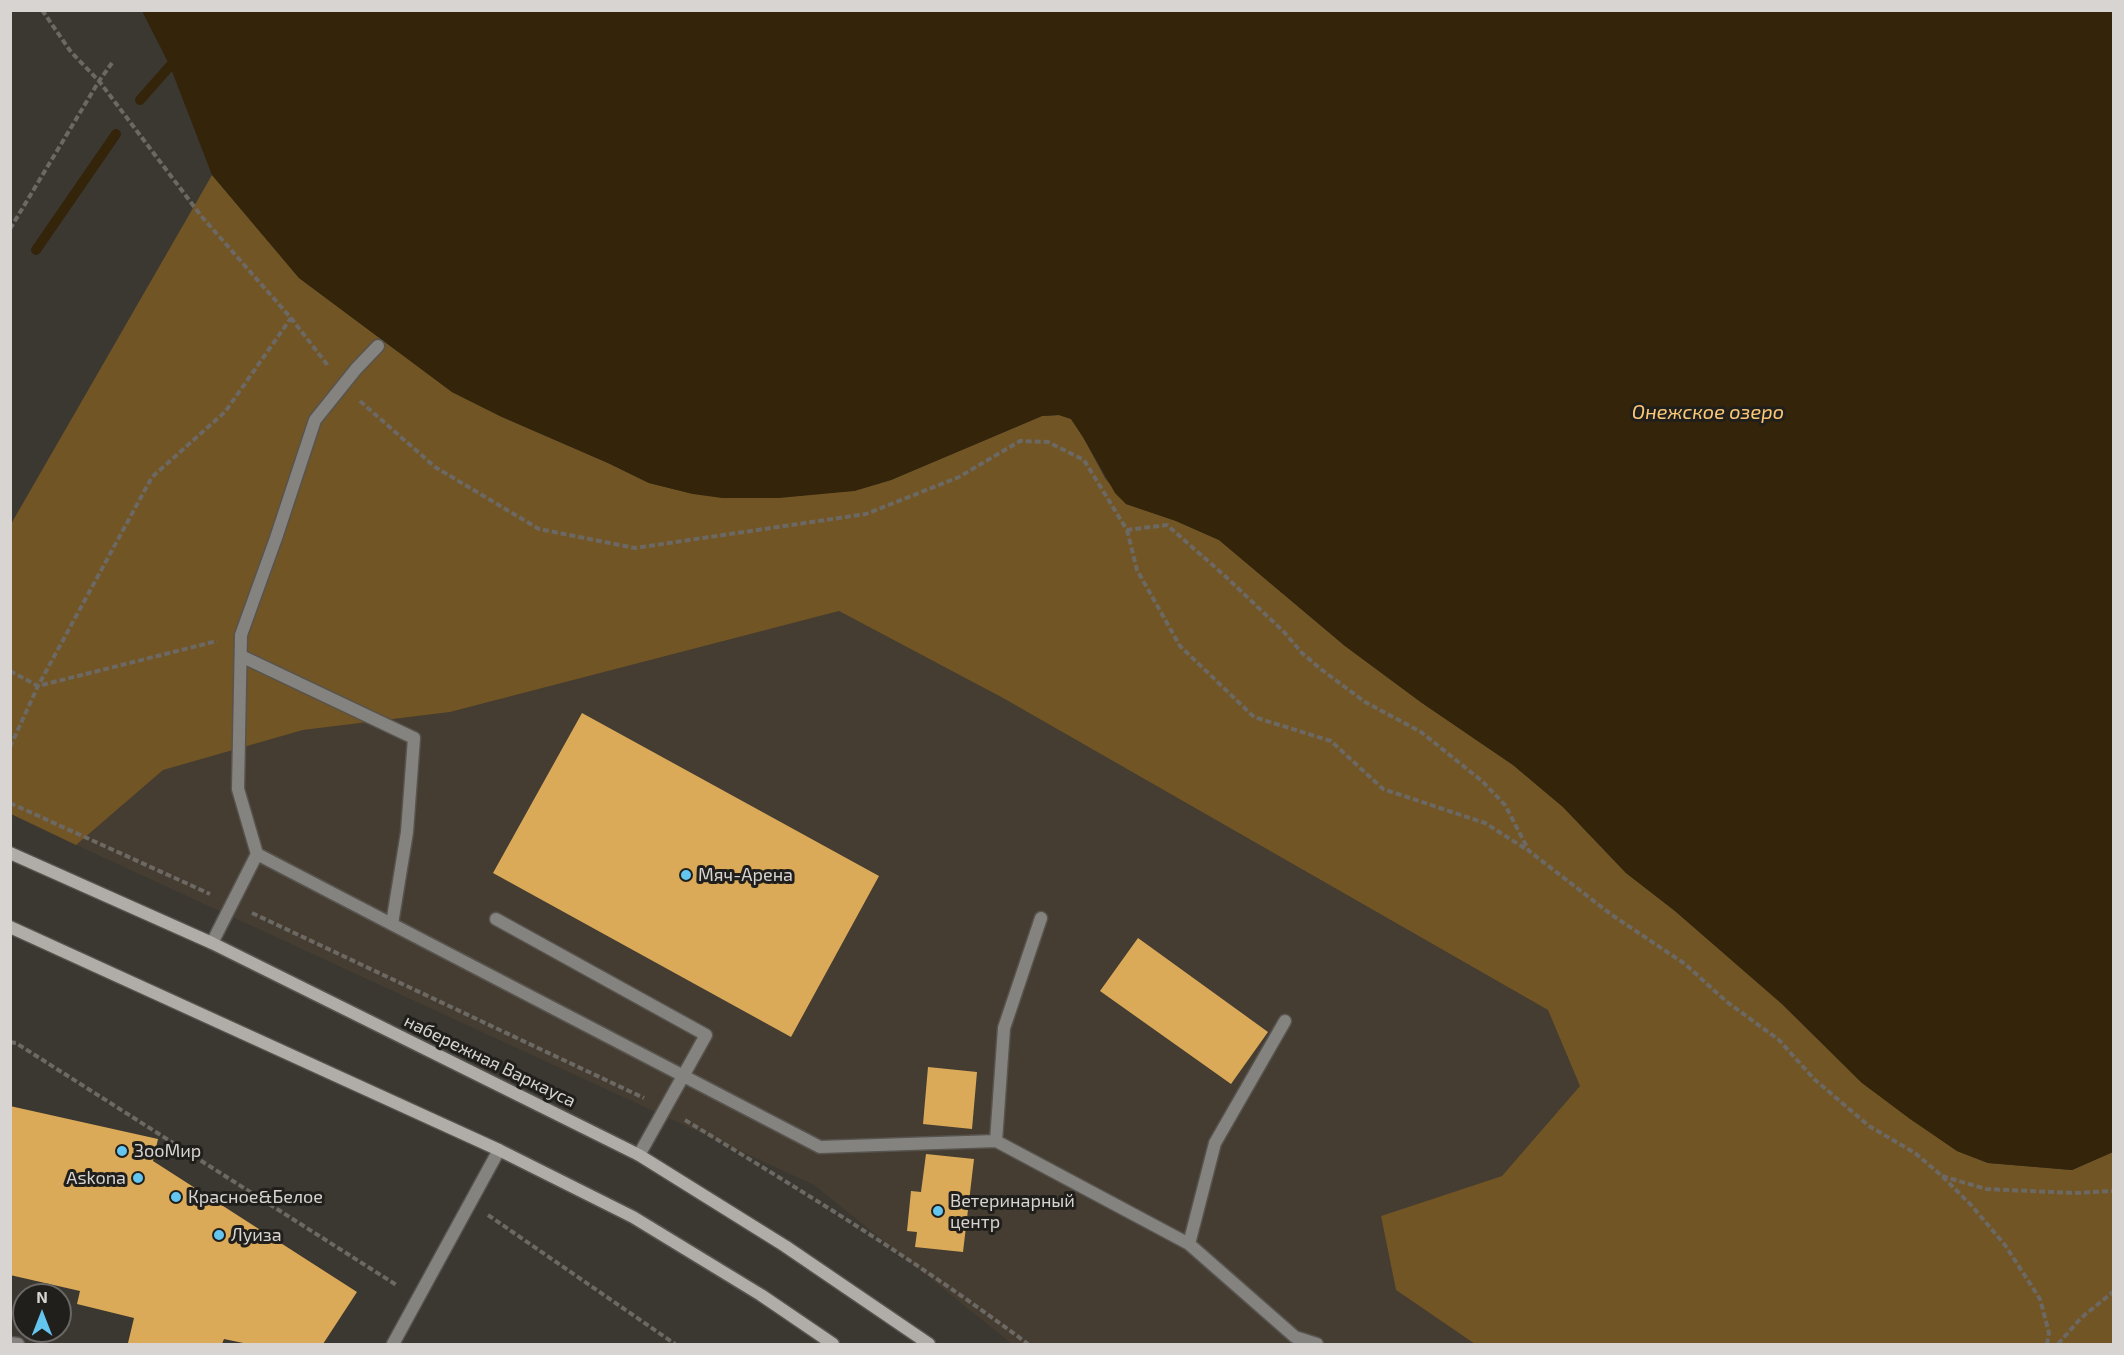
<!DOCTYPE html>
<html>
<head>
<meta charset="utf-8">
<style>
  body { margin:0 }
  #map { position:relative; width:2124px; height:1355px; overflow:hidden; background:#3b3731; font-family:"Exo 2",sans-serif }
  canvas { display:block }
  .frame { position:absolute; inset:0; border:12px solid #d7d4d1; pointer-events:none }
  .north { position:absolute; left:12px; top:1283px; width:60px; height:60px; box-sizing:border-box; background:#211f1c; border:2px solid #6a6764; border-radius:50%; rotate:0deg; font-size:16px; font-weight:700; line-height:24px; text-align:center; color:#d7d4d1 }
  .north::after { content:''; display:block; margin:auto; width:21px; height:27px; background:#64c5ee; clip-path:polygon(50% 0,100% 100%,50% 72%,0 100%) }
</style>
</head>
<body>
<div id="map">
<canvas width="2124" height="1355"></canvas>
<div class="frame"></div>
<div class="north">N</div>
</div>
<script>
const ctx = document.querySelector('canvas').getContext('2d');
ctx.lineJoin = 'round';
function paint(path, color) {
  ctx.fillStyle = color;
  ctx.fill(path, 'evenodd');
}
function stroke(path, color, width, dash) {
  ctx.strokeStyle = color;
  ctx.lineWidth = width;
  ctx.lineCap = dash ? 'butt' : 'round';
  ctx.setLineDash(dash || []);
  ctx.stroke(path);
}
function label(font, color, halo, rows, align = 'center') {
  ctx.font = font + ' "Exo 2",sans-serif';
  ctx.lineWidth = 6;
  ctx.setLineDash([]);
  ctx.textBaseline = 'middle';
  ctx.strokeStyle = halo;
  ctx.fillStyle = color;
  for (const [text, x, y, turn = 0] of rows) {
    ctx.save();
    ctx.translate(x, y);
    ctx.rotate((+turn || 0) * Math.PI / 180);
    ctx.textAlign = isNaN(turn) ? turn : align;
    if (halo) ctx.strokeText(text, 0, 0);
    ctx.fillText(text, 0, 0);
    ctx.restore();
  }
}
paint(new Path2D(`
  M839,611L1003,698L1548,1010L1580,1086L1502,1176L1381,1216L1396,1290L1475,1344H1012L814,1185L76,845L162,770L303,730L450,712Z`), '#453d31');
paint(new Path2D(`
  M212,175L299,278L452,392L502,417L608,463L649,483L693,494L854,491L891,480L1042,416L1059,415L1071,419L1083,437L1105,478L1126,504L1176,521L1219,540L1345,646L1422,703L1513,765L1563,807L1626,873L1675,911L1782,1004L1862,1083L1957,1151L1988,1163L2072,1170L2113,1152V1344H1475L1396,1290L1381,1216L1502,1176L1580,1086L1548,1010L1003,698L839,611L450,712L303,730L163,770L76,845L11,814V524Z`), '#725525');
paint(new Path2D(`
  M142,11H2113V1152L2072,1170L1988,1163L1957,1151L1910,1119L1862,1083L1782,1004L1675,911L1626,873L1563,807L1513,765L1422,703L1345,646L1219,540L1176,521L1126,504L1115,493L1083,437L1071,419L1059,415L1042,416L891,480L854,491L779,498H722L693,494L649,483L608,463L502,417L452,392L299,278L212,175L170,66Z`), '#33240a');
stroke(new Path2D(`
  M140,100L170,66
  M36,250L116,134`), '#33240a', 10);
paint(new Path2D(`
  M582,713L879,876L791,1037L493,873Z
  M1138,938L1268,1032L1231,1084L1100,991Z
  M928,1067L977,1072L972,1129L923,1124Z
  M10,1106L158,1139L153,1161L357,1292L323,1344H248L224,1339L222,1344L128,1343L134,1318L77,1304L80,1291L10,1275Z
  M926,1154L974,1159L963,1252L915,1247L917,1232L907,1231L911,1191L921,1192Z`), '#dbaa59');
const lane = new Path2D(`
  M241,656L414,738L407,832L392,924
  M257,854L820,1147L996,1141
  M1041,918L1004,1028L996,1141L1189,1244L1295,1337L1317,1344
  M496,919L706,1035L639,1155
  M212,943L257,854L238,789L241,635L276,538L315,420L356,369L378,346
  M1189,1244L1215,1143L1285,1021
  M10,1343L18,1344
  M393,1344L499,1150`);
const secondary = new Path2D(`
  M10,853L212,943L639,1155L785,1246L929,1344
  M10,927L499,1150L633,1217L761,1295L833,1344`);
stroke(lane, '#57534e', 15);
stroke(secondary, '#57534e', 15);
stroke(new Path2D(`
  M42,10L71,52L99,81L202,217L291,318L329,367
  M10,229L99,81L112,63
  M360,401L435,467L539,529L635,548L866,514L959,477L1020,441L1048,442L1084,460L1127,530L1167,525L1225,576L1284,632L1302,653L1322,670L1365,702L1421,732L1482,781L1505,805L1529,851L1612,915L1685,964L1727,1002L1779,1040L1814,1079L1869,1126L1915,1153L1942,1176L1971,1205L2005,1245L2040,1299L2049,1333L2047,1344
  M1127,530L1137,570L1180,646L1254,717L1331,741L1383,789L1485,823L1529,851
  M10,671L38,686L217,641
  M10,747L38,686L152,477L225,412L291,318
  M10,803L210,894
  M252,913L644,1098
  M10,1042L16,1043L398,1286
  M685,1120C802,1191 919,1262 1028,1344
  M1942,1176L1986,1189L2075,1193L2114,1191
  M488,1215L675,1344
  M2058,1344L2081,1318L2114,1291`), '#6c6863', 4, [6, 3]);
stroke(lane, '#85837f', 12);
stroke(secondary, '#b0ada8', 12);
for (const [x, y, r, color] of [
  [686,875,6,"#64c5ee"],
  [122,1151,6,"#64c5ee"],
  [138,1178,6,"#64c5ee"],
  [176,1197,6,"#64c5ee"],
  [938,1211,6,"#64c5ee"],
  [219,1235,6,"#64c5ee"]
]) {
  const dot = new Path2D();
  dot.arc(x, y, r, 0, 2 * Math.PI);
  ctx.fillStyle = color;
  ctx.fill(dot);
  stroke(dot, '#211f1c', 2);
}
label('18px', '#d7d4d1', '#211f1c', [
  ["Мяч-Арена",698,875],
  ["ЗооМир",134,1151],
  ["Askona",126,1178,"right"],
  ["Красное&Белое",188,1197],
  ["Ветеринарный",950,1201],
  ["центр",950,1222],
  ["Луиза",231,1235]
], 'left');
label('18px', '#d7d4d1', '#211f1c', [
  ["набережная Варкауса",490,1061,26]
]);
label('italic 20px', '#fbc876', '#211f1c', [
  ["Онежское озеро",1708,412]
]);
</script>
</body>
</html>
